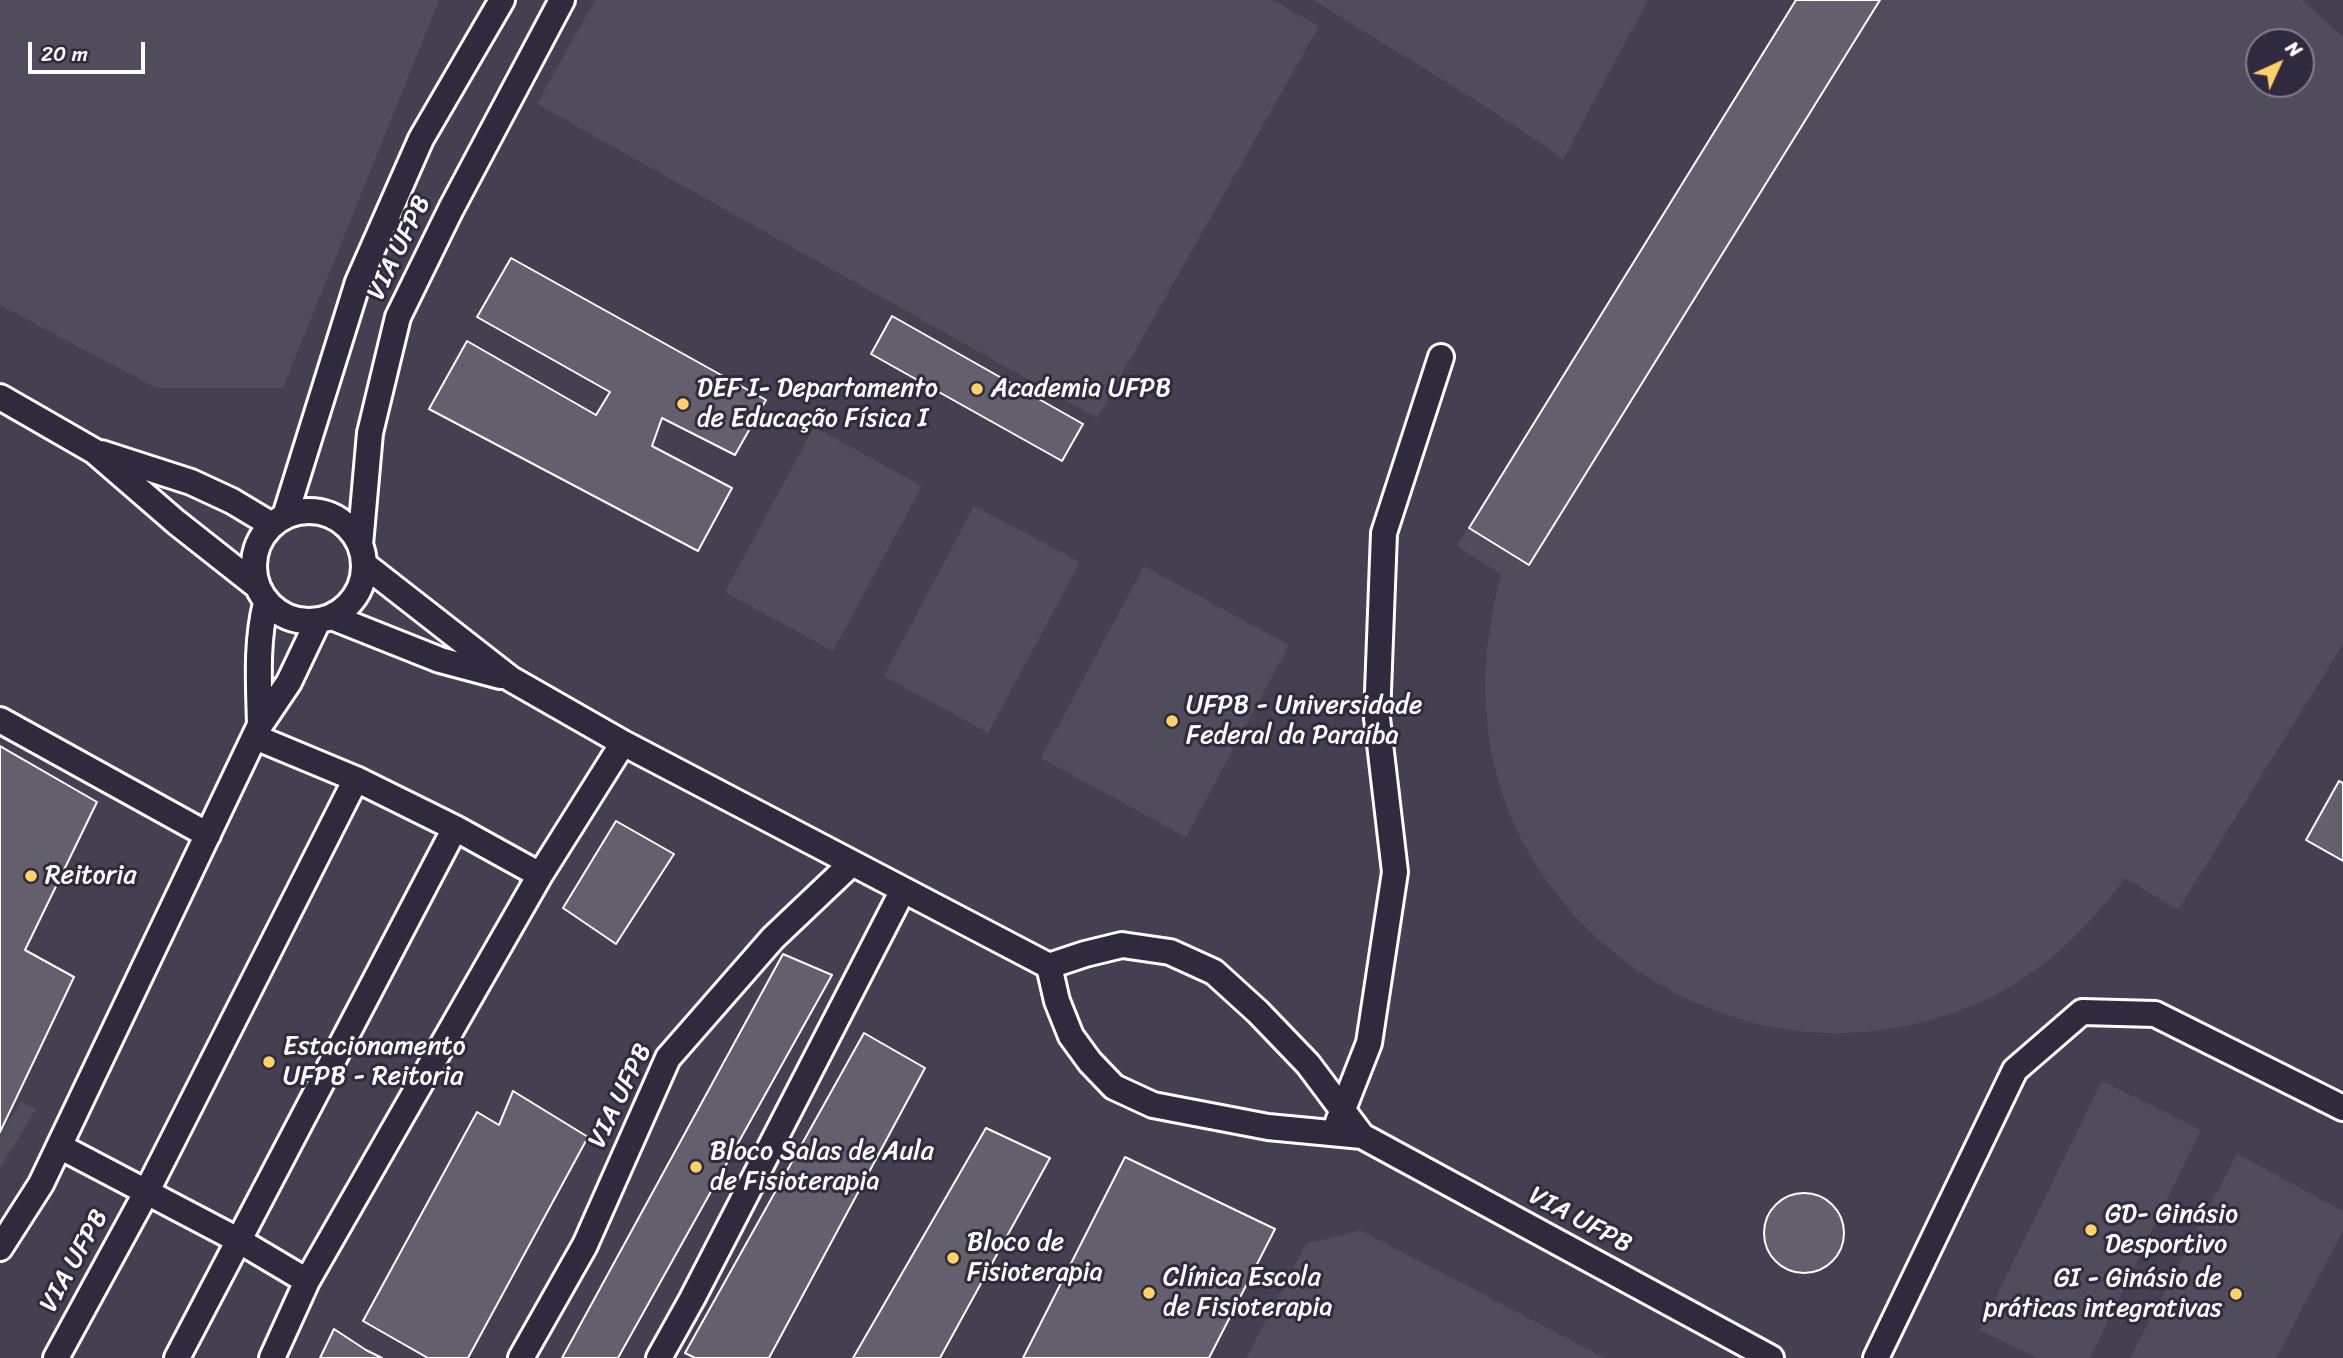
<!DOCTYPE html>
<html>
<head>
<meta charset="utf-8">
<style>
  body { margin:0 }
  #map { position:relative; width:2343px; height:1358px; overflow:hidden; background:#373345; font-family:Sriracha,sans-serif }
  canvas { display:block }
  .north { position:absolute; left:2245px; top:28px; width:70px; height:70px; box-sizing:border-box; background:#2f2a3d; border:2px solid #827f8b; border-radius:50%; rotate:45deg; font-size:19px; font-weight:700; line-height:28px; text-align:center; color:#fff }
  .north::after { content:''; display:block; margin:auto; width:24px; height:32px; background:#ffd166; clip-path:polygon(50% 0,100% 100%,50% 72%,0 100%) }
  .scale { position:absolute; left:28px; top:42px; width:117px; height:32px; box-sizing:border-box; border:4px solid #fff; border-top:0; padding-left:9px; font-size:21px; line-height:24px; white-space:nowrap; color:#fff; -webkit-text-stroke:5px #2f2a3d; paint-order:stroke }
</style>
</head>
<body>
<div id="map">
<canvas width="2343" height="1358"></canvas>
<div class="north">N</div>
<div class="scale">20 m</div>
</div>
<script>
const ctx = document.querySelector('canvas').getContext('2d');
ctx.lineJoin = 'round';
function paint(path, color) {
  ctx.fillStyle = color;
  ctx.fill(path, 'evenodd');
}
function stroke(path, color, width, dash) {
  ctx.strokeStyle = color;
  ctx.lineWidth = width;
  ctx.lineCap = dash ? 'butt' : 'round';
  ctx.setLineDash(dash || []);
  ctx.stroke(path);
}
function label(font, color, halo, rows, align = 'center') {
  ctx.font = font + ' Sriracha,sans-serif';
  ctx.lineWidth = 6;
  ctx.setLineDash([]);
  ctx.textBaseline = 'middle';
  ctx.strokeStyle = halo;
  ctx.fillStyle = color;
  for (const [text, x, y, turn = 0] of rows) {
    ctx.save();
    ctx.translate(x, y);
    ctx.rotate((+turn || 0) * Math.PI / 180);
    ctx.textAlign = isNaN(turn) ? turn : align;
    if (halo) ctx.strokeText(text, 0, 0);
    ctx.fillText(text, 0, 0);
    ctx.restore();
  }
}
paint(new Path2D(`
  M0,0H2343V1358H0ZM2259,42H2301V84H2259Z`), '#444051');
paint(new Path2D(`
  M0,0H439L283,388H156L0,305Z
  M595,0H1272L1319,26L1097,418L537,104Z
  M1313,0H1648L1563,159L1485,106Z
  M1796,0H2302L2343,37V644L2178,910L2125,878C2100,911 2074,941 2041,966C1991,1005 1926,1026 1864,1032C1687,1047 1514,915 1489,737C1481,681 1487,628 1501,574L1457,546ZM2259,42H2301V84H2259Z
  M814,427L922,486L833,651L725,592Z
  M974,506L1080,562L988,733L884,676Z
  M1144,566L1289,645L1186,837L1041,758Z
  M2102,1081L2201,1130L2090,1358H2038L1980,1330Z
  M21,1101L36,1109L0,1168V1135Z
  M2237,1154L2343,1211V1231L2276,1358H2130Z
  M1360,1230L1605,1358H1246L1306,1244Z`), '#514c5c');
const building = new Path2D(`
  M1796,0H1880L1529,565L1469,528Z
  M511,258L766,400L735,455L662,418L652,446L732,488L698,551L429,409L467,341L596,415L610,392L477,317Z
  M892,316L1083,424L1062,461L871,354Z
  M0,746L97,802L25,950L74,977L0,1132Z
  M2339,781L2343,783V861L2306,840Z
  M616,821L674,854L616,944L563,908Z
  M783,954L832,975L618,1358H562Z
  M864,1033L925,1068L769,1358H695L685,1353Z
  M513,1091L588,1137L468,1358H428L363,1321L477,1112L499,1125Z
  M986,1128L1050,1158L940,1358H853Z
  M1125,1157L1275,1229L1209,1358H1023Z
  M1764 1233a40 40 0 1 1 80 0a40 40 0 1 1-80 0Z
  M334,1329L366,1350L382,1358H320Z`);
paint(building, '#635f6d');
stroke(building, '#fff', 2);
const service = new Path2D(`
  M0,397L94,451L176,522L257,586
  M101,453L191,482L232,501L272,525
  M254 566a55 55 0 1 1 110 0a55 55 0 1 1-110 0Z
  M285,516L358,282L421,139L502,0
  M360,545L370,433L398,317L451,209L562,0
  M365,565L511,679L623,743L1049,966L1085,954L1122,945L1170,952L1214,972L1258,1012L1308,1064L1362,1136
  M332,617L440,660L500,676
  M0,720L208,835
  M260,725C259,684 256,643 266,603
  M255,737L356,779L455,828L540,875
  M1049,966L1057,1001L1071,1036L1090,1062L1114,1087L1153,1105L1268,1127L1362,1136L1771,1358
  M1338,1122L1369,1043L1395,872L1377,718L1384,533L1441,357
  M59,1146L238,1240L307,1281
  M0,1248L41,1184L260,725L289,682L318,621
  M56,1358L146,1193L356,779
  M177,1358L455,828
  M272,1358L307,1281L540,875L623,743
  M521,1358L585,1245L668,1058L773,938L852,863
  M659,1358L692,1299L903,890
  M1876,1358L2015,1070L2082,1012L2155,1014L2343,1108`);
stroke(service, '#fff', 30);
stroke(service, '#2f2a3d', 24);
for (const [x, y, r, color] of [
  [977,389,7,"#ffd166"],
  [683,404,7,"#ffd166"],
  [1172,721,7,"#ffd166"],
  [31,876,7,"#ffd166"],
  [269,1062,7,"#ffd166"],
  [696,1167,7,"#ffd166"],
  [2091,1230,7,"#ffd166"],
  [953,1258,7,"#ffd166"],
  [1149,1293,7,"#ffd166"],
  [2236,1294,7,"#ffd166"]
]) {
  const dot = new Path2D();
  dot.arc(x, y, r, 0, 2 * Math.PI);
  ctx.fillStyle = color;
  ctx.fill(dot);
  stroke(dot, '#2f2a3d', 2.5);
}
label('26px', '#fff', '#2f2a3d', [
  ["VIA UFPB",400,248,-64],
  ["VIA UFPB",621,1096,-64],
  ["VIA UFPB",1580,1221,28],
  ["VIA UFPB",75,1261,-61]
]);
label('26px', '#fff', '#2f2a3d', [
  ["DEF I- Departamento",697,389],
  ["de Educação Física I",697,419],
  ["Academia UFPB",991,389],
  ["UFPB - Universidade",1186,706],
  ["Federal da Paraíba",1186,736],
  ["Reitoria",45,876],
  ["Estacionamento",283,1047],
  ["UFPB - Reitoria",283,1077],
  ["Bloco Salas de Aula",710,1152],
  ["de Fisioterapia",710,1182],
  ["GD- Ginásio",2105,1215],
  ["Desportivo",2105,1245],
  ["Bloco de",967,1243],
  ["Fisioterapia",967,1273],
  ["Clínica Escola",1163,1278],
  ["de Fisioterapia",1163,1308],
  ["GI - Ginásio de",2222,1279,"right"],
  ["práticas integrativas",2222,1309,"right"]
], 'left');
</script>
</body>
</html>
